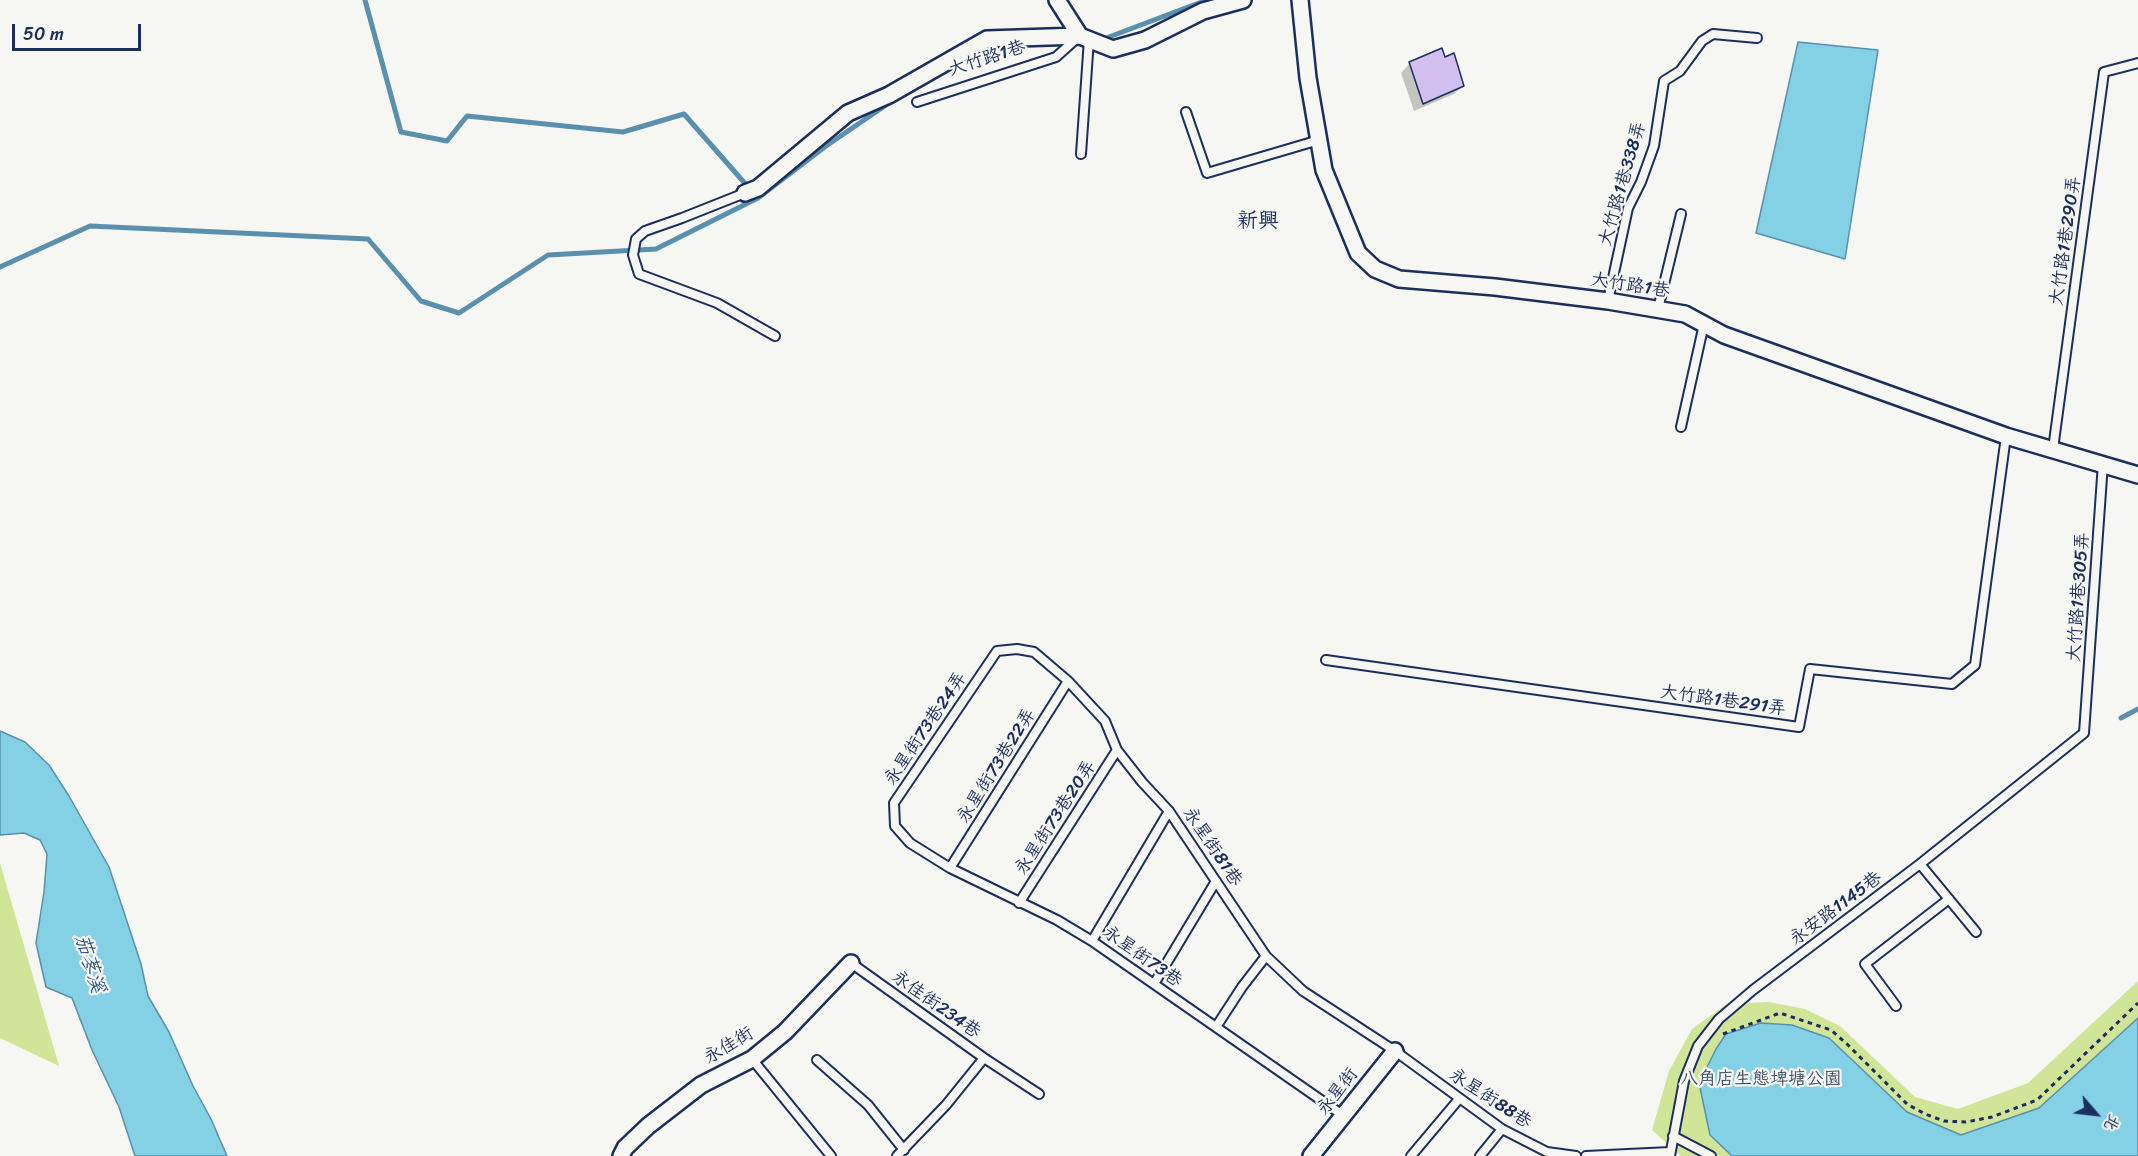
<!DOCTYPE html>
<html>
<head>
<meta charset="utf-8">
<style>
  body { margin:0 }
  #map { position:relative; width:2138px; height:1156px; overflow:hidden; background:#f6f6f2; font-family:Sriracha,"LXGW WenKai TC",sans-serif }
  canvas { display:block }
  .north { position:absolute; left:2066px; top:1084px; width:60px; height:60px; -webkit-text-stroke:4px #f6f6f2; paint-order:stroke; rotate:118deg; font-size:16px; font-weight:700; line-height:24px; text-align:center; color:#1b2f5e }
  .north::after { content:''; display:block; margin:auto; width:21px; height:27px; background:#1b2f5e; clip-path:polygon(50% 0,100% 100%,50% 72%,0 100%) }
  .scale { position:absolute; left:12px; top:24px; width:129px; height:27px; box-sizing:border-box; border:3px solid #1b2f5e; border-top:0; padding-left:8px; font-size:18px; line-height:21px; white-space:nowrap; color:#1b2f5e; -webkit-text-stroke:4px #f6f6f2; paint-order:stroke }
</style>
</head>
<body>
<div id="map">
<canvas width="2138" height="1156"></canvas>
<div class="north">北</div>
<div class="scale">50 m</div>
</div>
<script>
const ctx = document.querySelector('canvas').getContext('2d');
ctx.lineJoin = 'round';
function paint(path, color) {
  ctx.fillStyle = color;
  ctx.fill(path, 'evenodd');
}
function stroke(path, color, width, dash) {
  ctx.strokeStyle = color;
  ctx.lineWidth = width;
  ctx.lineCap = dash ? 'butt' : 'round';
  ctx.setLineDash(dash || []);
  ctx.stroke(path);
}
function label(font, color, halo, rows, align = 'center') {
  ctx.font = font + ' Sriracha,"LXGW WenKai TC",sans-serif';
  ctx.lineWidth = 4.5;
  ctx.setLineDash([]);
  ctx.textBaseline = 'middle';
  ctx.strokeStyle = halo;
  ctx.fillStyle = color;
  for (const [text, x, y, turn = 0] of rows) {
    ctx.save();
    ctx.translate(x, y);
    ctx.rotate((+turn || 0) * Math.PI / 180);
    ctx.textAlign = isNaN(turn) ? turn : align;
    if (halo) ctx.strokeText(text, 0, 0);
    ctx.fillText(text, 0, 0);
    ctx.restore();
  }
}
paint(new Path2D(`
  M0,863L59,1066L0,1038Z
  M2138,981V1156H1681L1652,1130L1669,1071L1692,1029L1727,1004L1769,1002L1805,1009L1840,1026L1915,1097L1958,1109L2028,1083Z`), '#d1e599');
const water = new Path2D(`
  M1798,42L1878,50L1845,259L1756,233Z
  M0,731L25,742L49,765L69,796L109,867L141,964L148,996L169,1032L193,1086L211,1119L227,1156H135L119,1107L92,1050L72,998L46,987L36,943L44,892L47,854L40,840L24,833L0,835Z
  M2138,1018V1156H1732L1710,1135L1699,1083L1716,1049L1726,1034L1761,1023L1792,1025L1829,1038L1907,1112L1961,1135L2039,1108Z`);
paint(water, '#84d0e4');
stroke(water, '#5a90ae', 1.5);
paint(new Path2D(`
  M1441,50L1444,59L1463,86L1454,94L1414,111L1401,73L1409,64Z`), '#0003');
stroke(new Path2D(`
  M365,0L401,132L447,141L467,116L623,132L684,114L749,188
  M1101,40L1207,0
  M0,267L90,226L368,239L421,301L459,313L548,255L656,249L758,198L826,146L892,101
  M2121,718L2138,709`), '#5a90ae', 5);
const building = new Path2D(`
  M1442,48L1445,57L1454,53L1464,86L1423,104L1409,62Z`);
paint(building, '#d3bfef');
stroke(building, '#1b2f5e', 1.5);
const lane = new Path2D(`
  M917,102L1056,57L1076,39
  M1186,112L1207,173L1319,140
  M1081,154L1089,39
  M745,193L682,218L645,231L636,239L633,255L639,274L717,303L775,336
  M1608,301L1628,208L1641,182L1654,146L1664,81L1680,71L1702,41L1713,34L1757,38
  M1658,309L1681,214
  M1681,427L1704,324
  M2053,449L2104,72L2138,63
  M1326,660L1799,727L1810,669L1952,684L1975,665L2006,436
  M1920,864L1976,932
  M950,868L1068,681
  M1019,903L1117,750
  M1092,941L1169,811
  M851,963L984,1058L946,1105L897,1156
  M1154,984L1216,881
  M1896,1006L1865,964L1949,899
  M1216,1027L1242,987L1266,956
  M984,1058L1039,1094
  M752,1059L831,1156
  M817,1060L868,1105L904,1150
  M1344,1116L1092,941L1057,920L950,868L910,843L895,826L894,803L997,651L1017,649L1034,652L1068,681L1105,721L1117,750L1142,782L1169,811L1266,956L1303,991L1395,1051L1502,1129L1547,1152L1576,1156
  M1673,1136L1711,1156
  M1411,1156L1459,1099
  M1480,1156L1502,1129
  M1586,1156L1670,1152
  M1670,1156L1684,1081L1698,1046L1719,1019L1753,990L1920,864L2084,733L2103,463`);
const street = new Path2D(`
  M1057,0L1080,36L1113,49L1145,40L1203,11L1243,0
  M1300,0L1308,78L1324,170L1358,253L1375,269L1399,279L1495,287L1608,301L1685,314L1724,335L2006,436L2138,475
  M745,193L758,188L848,113L889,95L987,39L1080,36
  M621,1156L625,1148L648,1126L701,1085L752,1059L785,1032L851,963
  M1311,1156L1395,1051`);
stroke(lane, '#1b2f5e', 12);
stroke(street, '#1b2f5e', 20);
stroke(new Path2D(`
  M1723,1034L1780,1013L1831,1030L1847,1044L1907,1104L1925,1114L1944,1121L1966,1122L1992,1117L2037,1100L2138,1003`), '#1b2f5e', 3, [4.5, 4.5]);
stroke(lane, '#f6f6f2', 8);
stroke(street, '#f6f6f2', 15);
label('18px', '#1b2f5e', '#f6f6f2', [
  ["大竹路1巷",987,59,-18],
  ["大竹路1巷338弄",1623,184,-74],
  ["大竹路1巷290弄",2066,241,-82],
  ["大竹路1巷",1630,286,9],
  ["大竹路1巷305弄",2079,597,-86],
  ["大竹路1巷291弄",1723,701,8],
  ["永星街73巷24弄",926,729,-56],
  ["永星街73巷22弄",997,766,-58],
  ["永星街73巷20弄",1056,818,-57],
  ["永星街81巷",1212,847,56],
  ["永安路1145巷",1836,909,-37],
  ["永星街73巷",1142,957,35],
  ["永佳街234巷",936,1005,35],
  ["永佳街",729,1046,-31],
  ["永星街",1338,1092,-52],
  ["永星街88巷",1490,1099,33]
]);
label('18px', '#3f536a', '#f6f6f2', [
  ["八角店生態埤塘公園",1761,1079]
]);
label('italic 20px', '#355780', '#f6f6f2', [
  ["茄苳溪",89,964,73]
]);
label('21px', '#1b2f5e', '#f6f6f2', [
  ["新興",1258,222]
]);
</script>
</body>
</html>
